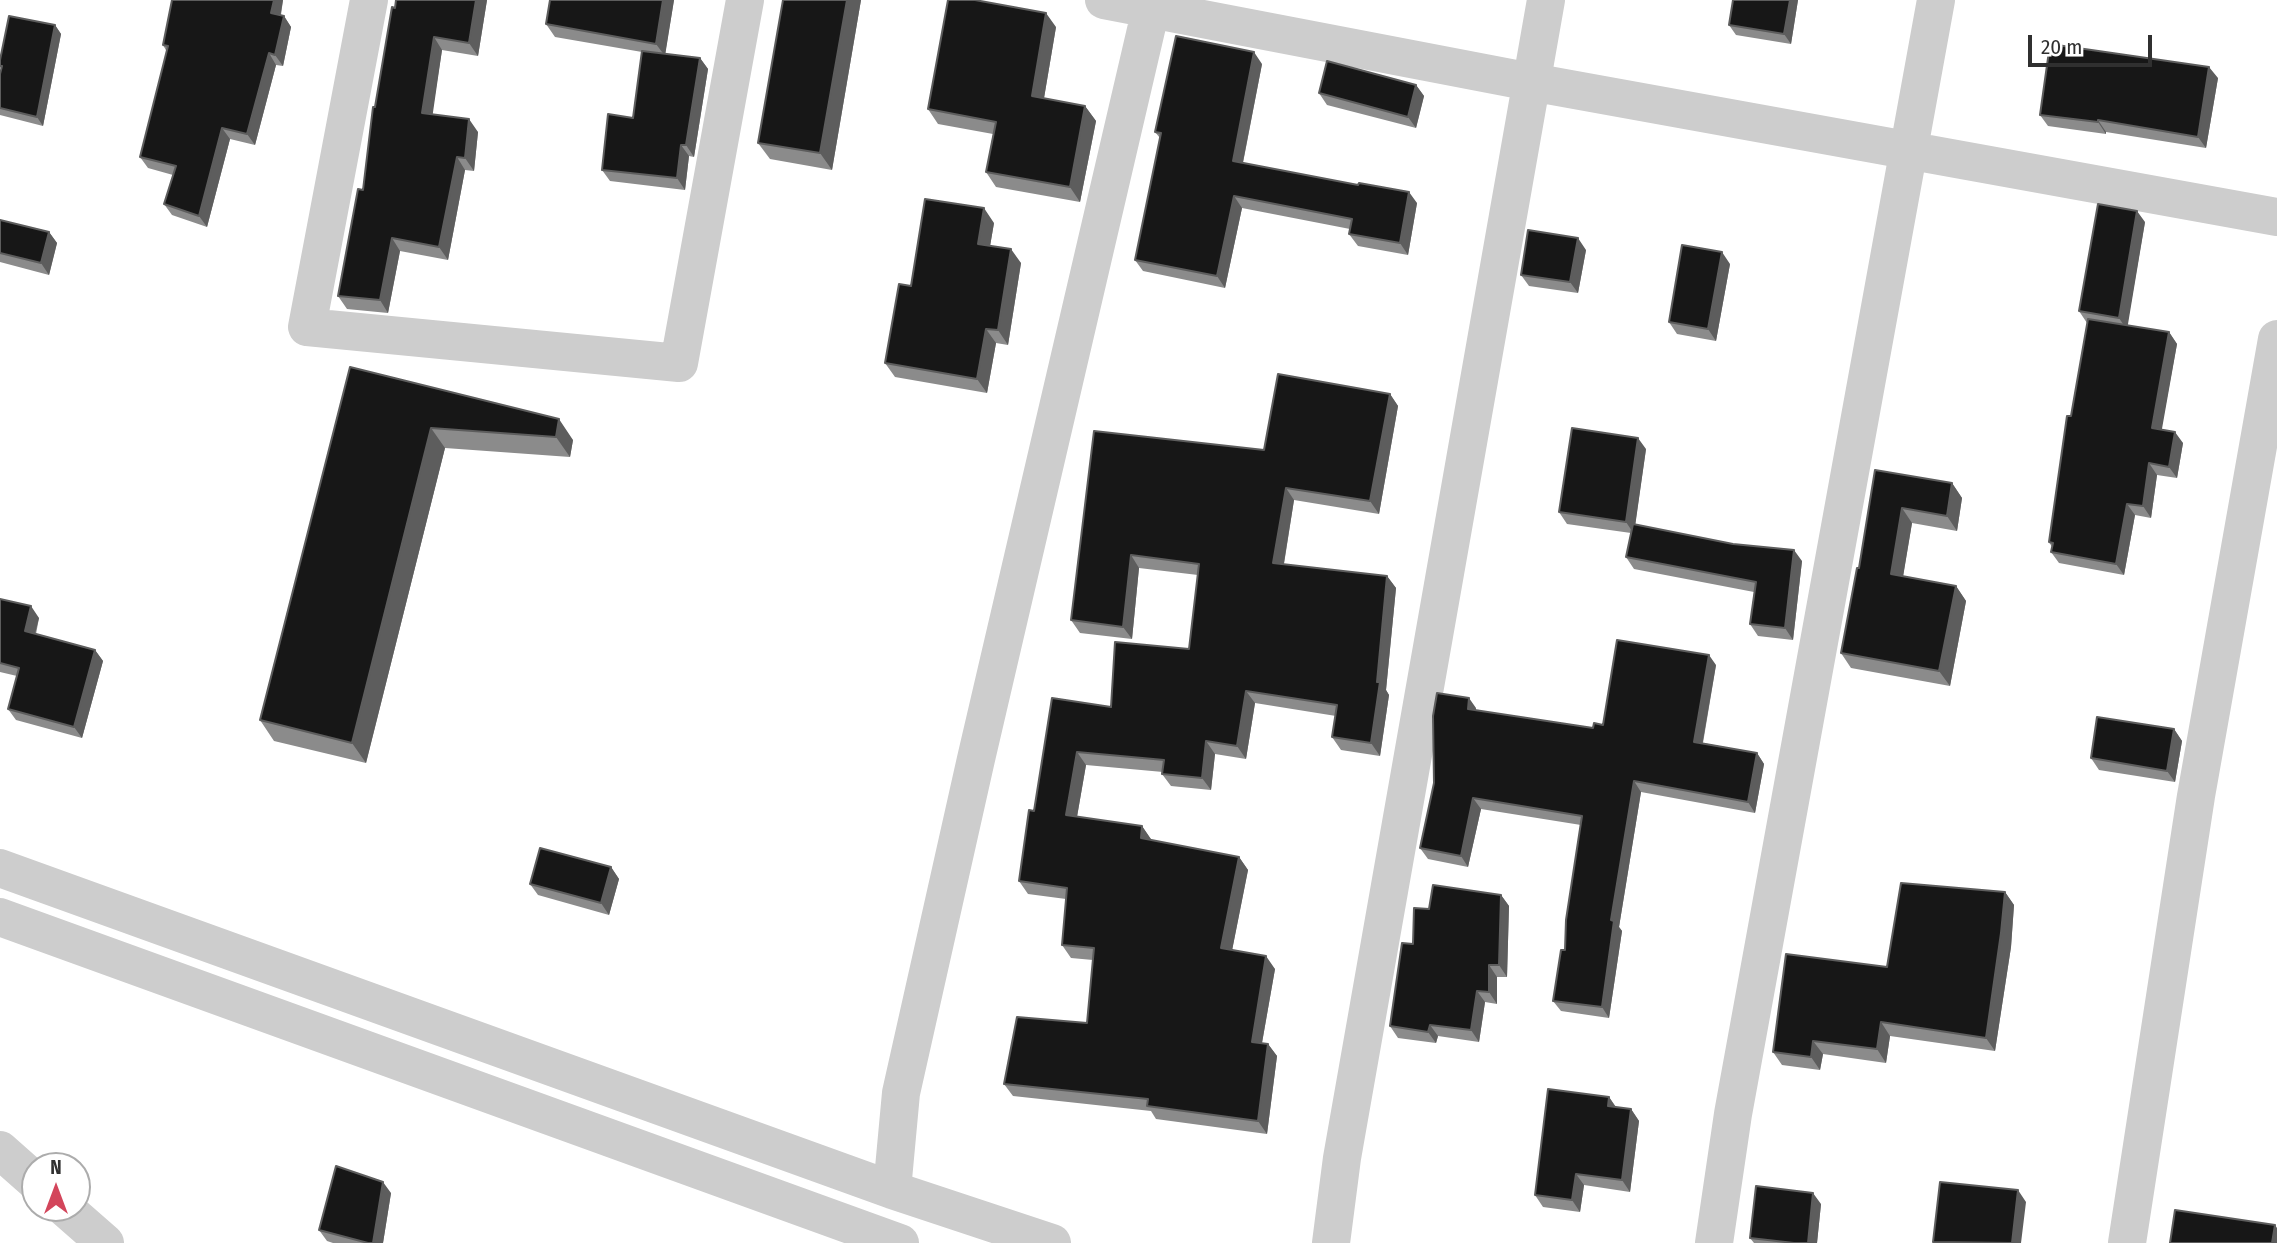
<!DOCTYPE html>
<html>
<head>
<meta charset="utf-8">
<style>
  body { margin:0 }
  #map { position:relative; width:2277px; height:1243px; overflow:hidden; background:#fff; font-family:"Fira Sans Condensed",sans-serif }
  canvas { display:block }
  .north { position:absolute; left:21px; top:1152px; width:70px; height:70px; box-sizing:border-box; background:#fff; border:2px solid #acacac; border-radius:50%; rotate:0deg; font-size:19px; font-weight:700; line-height:28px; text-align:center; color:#303030 }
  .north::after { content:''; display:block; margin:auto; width:24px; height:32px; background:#d3455b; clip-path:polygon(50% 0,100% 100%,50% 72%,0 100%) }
  .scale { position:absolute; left:2028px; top:35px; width:124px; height:32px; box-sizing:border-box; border:4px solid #303030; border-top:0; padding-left:9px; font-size:21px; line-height:24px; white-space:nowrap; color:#303030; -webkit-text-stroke:5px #fff; paint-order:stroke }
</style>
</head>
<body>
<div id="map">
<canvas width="2277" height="1243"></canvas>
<div class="north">N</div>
<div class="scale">20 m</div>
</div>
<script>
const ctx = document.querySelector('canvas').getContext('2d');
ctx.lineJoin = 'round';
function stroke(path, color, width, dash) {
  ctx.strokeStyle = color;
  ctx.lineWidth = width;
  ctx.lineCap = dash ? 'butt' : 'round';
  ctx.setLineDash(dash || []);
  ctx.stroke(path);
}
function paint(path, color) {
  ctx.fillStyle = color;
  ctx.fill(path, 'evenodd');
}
stroke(new Path2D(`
  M369,0L307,327L679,363L745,0
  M1104,0L1531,82L2277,217
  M0,868L892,1190L1052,1243
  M0,917L900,1243
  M0,1150L35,1181
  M892,1190L901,1093L976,759L1153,0
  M65,1208L105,1243
  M1331,1243L1342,1158L1546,0
  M1714,1243L1733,1114L1936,0
  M2127,1243L2196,796L2277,339`), '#cdcdcd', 38);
paint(new Path2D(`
  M283,0L281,15L284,16L291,27L283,66L276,65L255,145L230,139L207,227L172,215L164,204L173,175L148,168L140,157L167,52L163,45Z
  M487,0L478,56L442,50L432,114L478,132L474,171L465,170L448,260L400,251L388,313L347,309L338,296L363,190L375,107L395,8Z
  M550,0H674L665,54L700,58L708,69L694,157L689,156L685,190L610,181L602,170L633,118L642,52L555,37L546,24Z
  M783,0H861L832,170L770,159L758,143Z
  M1733,0H1798L1791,44L1736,35L1729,25Z
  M55,25L61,34L43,126L0,115V74L1,69L0,67V60Z
  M1056,27L1044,98L1085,106L1096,121L1080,202L996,187L986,172L993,134L938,124L928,109Z
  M1262,64L1243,163L1417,203L1408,255L1358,246L1349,234L1350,229L1242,208L1225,288L1143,271L1135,260L1160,138L1155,132Z
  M2218,78L2206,148L2106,132V134L2048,126L2040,115Z
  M1416,85L1424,96L1416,128L1327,105L1319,93Z
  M0,220L49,232L57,243L49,275L0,262Z
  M2145,222L2127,326L2169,332L2177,344L2161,430L2183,443L2177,478L2157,475L2151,518L2135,515L2124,575L2059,563L2051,552L2052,547L2049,542L2087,323L2079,311Z
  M994,223L990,246L1021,263L1008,345L996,343L987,393L895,377L885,363L911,286Z
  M1586,250L1578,293L1529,286L1521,275Z
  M1730,264L1716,341L1677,334L1669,322Z
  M350,367L573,440L570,457L445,448L366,763L274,741L260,720Z
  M1390,394L1398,406L1379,514L1294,500L1284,564L1387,576L1396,588L1386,690L1389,695L1380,756L1341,750L1332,737L1336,716L1255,703L1246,759L1215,754L1211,790L1171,786L1162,774L1163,772L1086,765L1077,817L1142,826L1151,840L1239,857L1248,870L1232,950L1275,969L1262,1043L1268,1044L1277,1056L1267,1134L1156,1119L1151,1111L1013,1096L1004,1084L1087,1023L1093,960L1071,958L1062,945L1066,899L1028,894L1019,881L1034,811L1111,707L1189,649L1198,575L1139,568L1132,639L1080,633L1071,620L1094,431L1264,450Z
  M1646,449L1635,525L1802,561L1793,640L1758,636L1750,624L1754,592L1634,569L1626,557L1631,533L1567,524L1559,512Z
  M1875,470L1952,483L1962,498L1957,531L1912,523L1903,576L1956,586L1966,601L1950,686L1851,668L1841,653L1859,568Z
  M0,599L39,618L36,634L95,650L103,661L82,738L16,720L8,709L17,676L0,672Z
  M1716,665L1703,743L1757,753L1764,764L1755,813L1641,792L1619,927L1622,931L1609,1018L1561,1011L1553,1001L1565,950L1581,825L1481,809L1468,867L1428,859L1420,848L1476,708V711L1593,728L1603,725Z
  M2174,729L2182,741L2175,782L2099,770L2091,758Z
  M611,867L619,879L609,915L538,895L530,884Z
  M2005,892L2014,905L2011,947L1995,1051L1890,1036L1886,1063L1823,1054L1820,1070L1782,1065L1773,1052L1887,967Z
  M1501,895L1509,906L1507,977H1497V1004L1485,1002L1479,1042L1438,1036L1436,1043L1398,1038L1390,1026L1429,909Z
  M1609,1097L1616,1107L1631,1109L1639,1121L1630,1192L1584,1185L1580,1212L1543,1207L1535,1195Z
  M391,1193L383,1243H333L327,1241L319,1230Z
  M1821,1204L1817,1243H1754L1750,1238Z`), '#8b8b8b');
paint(new Path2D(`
  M274,0H283L279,24L271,13Z
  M476,0H487L478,56L469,43Z
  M663,0H674L665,56L656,44Z
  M847,0H861L832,170L820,153Z
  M1790,0H1798L1791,44L1784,34Z
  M1046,13L1056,27L1042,110L1032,96Z
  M284,16L291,27L283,66L275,55Z
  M55,25L61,34L43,126L37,117Z
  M434,37L442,50L431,126L422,113Z
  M1254,52L1262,64L1241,172L1233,161Z
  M269,53L276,65L255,145L247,134Z
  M700,58L708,69L694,157L686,145Z
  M2209,67L2218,78L2206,148L2198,137Z
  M1416,85L1424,96L1416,128L1408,117Z
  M1085,106L1096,121L1080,202L1070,187Z
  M469,119L478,132L474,171L465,158Z
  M2098,120L2106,132V134L2098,122Z
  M222,128L230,139L207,227L199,216Z
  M681,145L689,156L685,190L677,178Z
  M457,157L465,170L448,260L439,247Z
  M1409,192L1417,203L1408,255L1400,243Z
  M1234,196L1242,208L1225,288L1217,276Z
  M984,208L994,223L988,258L978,244Z
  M2137,211L2145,222L2127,330L2119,318Z
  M49,232L57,243L49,275L41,263Z
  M392,238L400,251L388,313L380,300Z
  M1578,238L1586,250L1578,293L1570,282Z
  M1011,249L1021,263L1008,345L998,330Z
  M1722,252L1730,264L1716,341L1708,329Z
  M986,329L996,343L987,393L977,379Z
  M2169,332L2177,344L2160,440L2152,428Z
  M1390,394L1398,406L1379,514L1370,501Z
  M559,419L573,440L570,457L556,437Z
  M431,428L445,448L366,763L352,743Z
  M2175,432L2183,443L2177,478L2169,467Z
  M1638,438L1646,449L1634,534L1626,522Z
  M2149,463L2157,475L2151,518L2143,506Z
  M1952,483L1962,498L1957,531L1947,516Z
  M1286,488L1294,500L1282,575L1273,563Z
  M2127,504L2135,515L2124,575L2116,564Z
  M1902,508L1912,523L1901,589L1891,574Z
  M1794,550L1802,561L1793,640L1785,628Z
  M1131,555L1139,568L1132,639L1123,627Z
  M1387,576L1396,588L1386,690L1389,695L1380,756L1371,743Z
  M1956,586L1966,601L1950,686L1939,671Z
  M31,606L39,618L33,642L25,631Z
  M95,650L103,661L82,738L74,727Z
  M1709,655L1716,665L1701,752L1694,742Z
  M1246,691L1255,703L1246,759L1237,746Z
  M1469,698L1476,708L1475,720L1468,709Z
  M2174,729L2182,741L2175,782L2167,771Z
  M1206,741L1215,754L1211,790L1202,778Z
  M1077,752L1086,765L1075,828L1066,815Z
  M1757,753L1764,764L1755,813L1748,802Z
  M1634,781L1641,792L1619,927L1622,931L1609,1018L1602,1007L1611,920Z
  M1473,798L1481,809L1468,867L1461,856Z
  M1142,826L1151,839L1150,851L1141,838Z
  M1239,857L1248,870L1230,961L1221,948Z
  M611,867L619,879L609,915L601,903Z
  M2005,892L2014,905L2011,947L1995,1051L1986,1038Z
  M1501,895L1509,906L1507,977L1499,965Z
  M1266,956L1275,969L1260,1054L1252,1042Z
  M1489,965L1497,977V1004L1489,992Z
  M1477,991L1485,1002L1479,1042L1471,1030Z
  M1881,1022L1890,1036L1886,1063L1877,1049Z
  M1430,1025L1438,1036L1436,1043L1428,1032Z
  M1813,1041L1823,1054L1820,1070L1811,1057Z
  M1268,1044L1277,1056L1267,1134L1258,1121Z
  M1609,1097L1617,1109L1608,1106Z
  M1631,1109L1639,1121L1630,1192L1622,1180Z
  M1576,1174L1584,1185L1580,1212L1572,1200Z
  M383,1182L391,1193L383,1243H373Z
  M2018,1190L2026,1202L2021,1243H2012Z
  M1813,1193L1821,1204L1817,1243H1808Z
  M2275,1225L2277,1228V1243H2272Z`), '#5d5d5d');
const building = new Path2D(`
  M172,0H274L271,13L284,16L275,55L269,53L247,134L222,128L199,216L164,204L176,166L140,157L168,46L163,45Z
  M396,0H476L469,43L434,37L422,113L469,119L465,158L457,157L439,247L392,238L380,300L338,296L358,189L363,190L373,107H375L392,7L395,8Z
  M550,0H663L656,44L546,24Z
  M783,0H847L820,153L758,143Z
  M948,0H975L1046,13L1032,96L1085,106L1070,187L986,172L996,122L928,109Z
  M1733,0H1790L1784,34L1729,25Z
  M9,16L55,25L37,117L0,108V74L2,66H0V60Z
  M1176,36L1254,52L1233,161L1358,185L1359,183L1409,192L1400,243L1349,234L1352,219L1234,196L1217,276L1135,260L1161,133L1155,132Z
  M2050,44L2209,67L2198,137L2098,120V122L2040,115Z
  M642,51L700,58L686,145H681L677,178L602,170L608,114L633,118Z
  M1327,61L1416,85L1408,117L1319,93Z
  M925,199L984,208L978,244L1011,249L998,330L986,329L977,379L885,363L899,284L911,286Z
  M2098,204L2137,211L2119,318L2079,311Z
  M0,220L49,232L41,263L0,253Z
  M1528,230L1578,238L1570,282L1521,275Z
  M1682,245L1722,252L1708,329L1669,322Z
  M2088,319L2169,332L2152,428L2175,432L2169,467L2149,463L2143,506L2127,504L2116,564L2051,552L2053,543L2049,542L2067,416H2071Z
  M350,367L559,419L556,437L431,428L352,743L260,720Z
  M1278,374L1390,394L1370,501L1286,488L1273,563L1387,576L1377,682H1380L1371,743L1332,737L1337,705L1246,691L1237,746L1206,741L1202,778L1162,774L1164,760L1077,752L1066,815L1142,826L1141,838L1239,857L1221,948L1266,956L1252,1042L1268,1044L1258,1121L1147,1106L1148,1099L1004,1084L1017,1017L1087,1023L1094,948L1062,945L1067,888L1019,881L1029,810L1034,811L1052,698L1111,707L1115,642L1189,649L1199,564L1131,555L1123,627L1071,620L1094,431L1264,450Z
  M1572,428L1638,438L1626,522L1559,512Z
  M1875,470L1952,483L1947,516L1902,508L1891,574L1956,586L1939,671L1841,653L1857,568H1859Z
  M1633,524L1733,544L1794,550L1785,628L1750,624L1756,582L1626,557Z
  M0,599L31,606L25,631L95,650L74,727L8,709L19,668L0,663Z
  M1617,640L1709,655L1694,742L1757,753L1748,802L1634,781L1611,920L1614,921L1602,1007L1553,1001L1561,950H1565L1566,920L1582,816L1473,798L1461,856L1420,848L1434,783L1433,716L1437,693L1469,698L1468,709L1593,728L1594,723L1603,725Z
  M2097,717L2174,729L2167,771L2091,758Z
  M540,848L611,867L601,903L530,884Z
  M1901,883L2005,892L2001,933L1986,1038L1881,1022L1877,1049L1813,1041L1811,1057L1773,1052L1786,954L1887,967Z
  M1433,885L1501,895L1499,965H1489V992L1477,991L1471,1030L1430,1025L1428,1032L1390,1026L1402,943L1413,944L1414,908L1429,909Z
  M1548,1089L1609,1097L1608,1106L1631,1109L1622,1180L1576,1174L1572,1200L1535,1195Z
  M336,1166L383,1182L373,1243H368L319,1230Z
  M1940,1182L2018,1190L2012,1243L1933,1242Z
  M1756,1186L1813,1193L1808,1243H1794L1750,1238Z
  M2175,1210L2275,1225L2272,1243H2170Z`);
paint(building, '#171717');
stroke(building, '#5d5d5d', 2);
</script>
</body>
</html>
